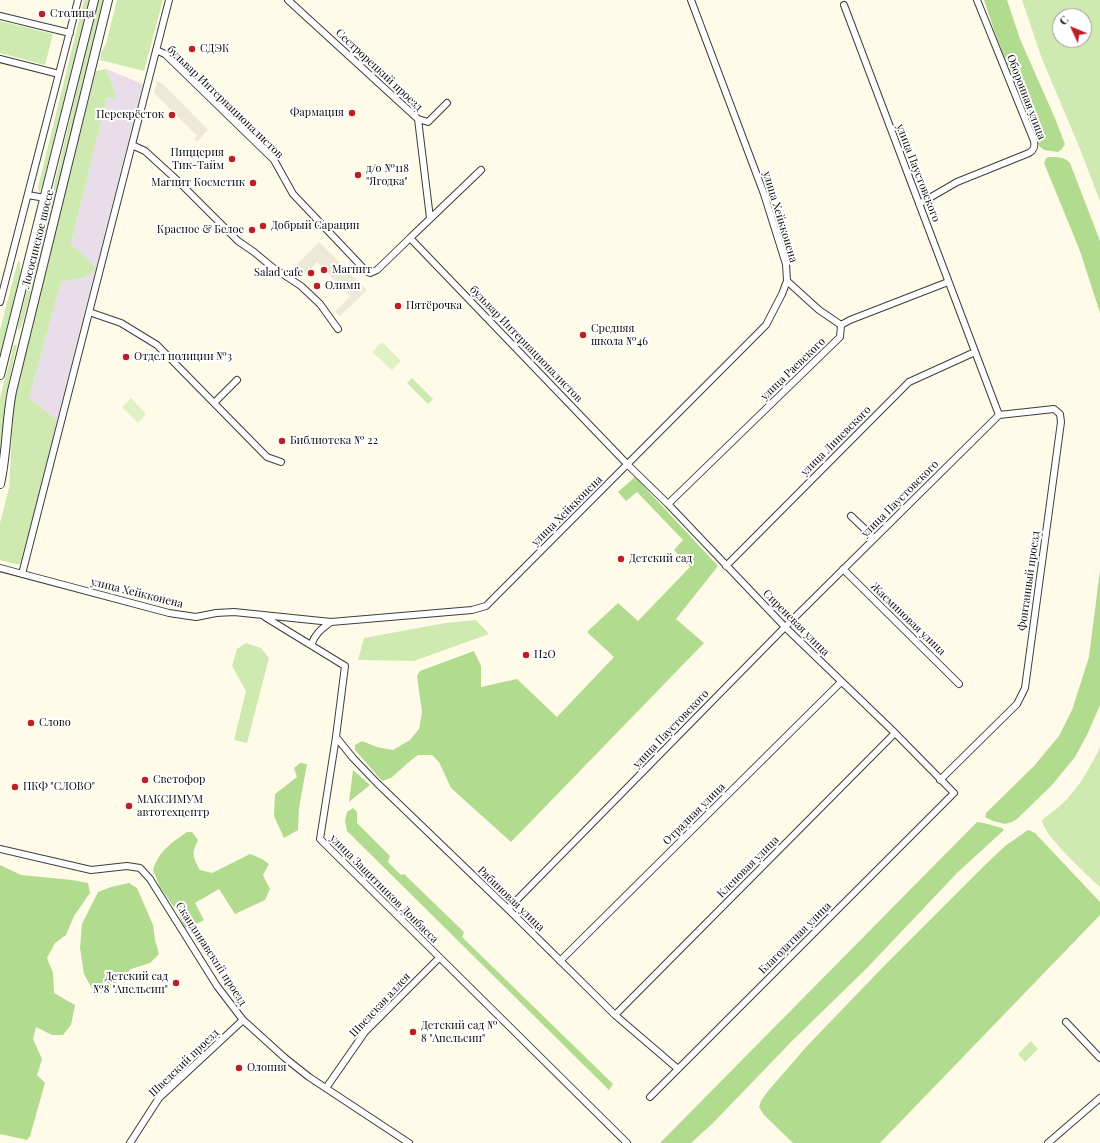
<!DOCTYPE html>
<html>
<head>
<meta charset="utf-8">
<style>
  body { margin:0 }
  #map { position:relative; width:1100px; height:1143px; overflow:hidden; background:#fffbe8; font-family:"Playfair Display",serif }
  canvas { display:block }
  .north { position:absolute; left:1052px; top:8px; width:40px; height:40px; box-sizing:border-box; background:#fff; border:1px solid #9d9d9d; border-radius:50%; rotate:314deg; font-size:11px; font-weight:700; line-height:16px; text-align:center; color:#0a0a0a }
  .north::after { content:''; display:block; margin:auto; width:14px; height:18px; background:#bf1e24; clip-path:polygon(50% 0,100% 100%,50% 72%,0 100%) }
</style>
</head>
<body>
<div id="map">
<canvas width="1100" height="1143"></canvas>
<div class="north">С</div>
</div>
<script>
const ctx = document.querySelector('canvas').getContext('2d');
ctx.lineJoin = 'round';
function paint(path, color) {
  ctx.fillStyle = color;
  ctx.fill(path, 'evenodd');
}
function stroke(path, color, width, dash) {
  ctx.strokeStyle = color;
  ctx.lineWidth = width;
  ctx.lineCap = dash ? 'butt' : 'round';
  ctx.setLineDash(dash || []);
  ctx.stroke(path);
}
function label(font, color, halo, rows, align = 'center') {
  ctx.font = font + ' "Playfair Display",serif';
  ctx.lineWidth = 4;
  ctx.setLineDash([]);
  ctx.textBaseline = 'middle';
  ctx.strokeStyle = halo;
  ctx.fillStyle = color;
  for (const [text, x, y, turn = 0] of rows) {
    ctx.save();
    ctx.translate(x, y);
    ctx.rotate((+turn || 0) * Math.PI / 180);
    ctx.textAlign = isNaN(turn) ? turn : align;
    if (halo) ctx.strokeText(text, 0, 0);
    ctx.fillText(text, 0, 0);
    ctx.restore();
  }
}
paint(new Path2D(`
  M106,69L143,84L57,420L29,398L61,282L83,278L92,263L71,244L107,96L116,93Z`), '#e9ddea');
paint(new Path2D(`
  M84,0H89L42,186L39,193L38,187Z
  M99,0H103L51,216L22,325L18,331V325L47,215L79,81Z
  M117,0H163L144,71L100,60L101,53L106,44Z
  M1022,0H1100V201L1078,144L1042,59ZM1060,16H1084V40H1060Z
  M0,21L53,34L45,65L0,53Z
  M106,69L116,93L115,98L107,97L71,244L92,263L96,270L83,278L61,282L29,398L57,420L23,562L21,564H16L0,560V523L9,488L14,398L96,71Z
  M18,261L20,262V277L0,358V330Z
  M14,345H17L6,395L0,459V398Z
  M412,378L433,399L428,404L407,383Z
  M476,620L489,634L414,661L358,660L364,638L445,623Z
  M246,643L261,648L269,658L247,743L234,740L246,691L232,666L237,649Z
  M1100,747V887C1087,875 1045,837 1042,821L1044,818C1072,800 1086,776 1100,747Z
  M1031,1041L1038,1049L1025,1062L1018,1054Z`), '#ceeab1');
paint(new Path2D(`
  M984,0H1007L1020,39L1054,116L1065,144L1062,149L1058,152L1044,150L1039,146L995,33Z
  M1049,157C1057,157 1065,157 1070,163L1100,241V313L1080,251L1044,163L1046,158Z
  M635,477L718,566L676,619L704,643L511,842L451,788L439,762L432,755H418L409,762L391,778L382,781L355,750V745L362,741L377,747L393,750L410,740L419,729L422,712L417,676L420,671L474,651L481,666V687L517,679L557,717L614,657L587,632L618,603L638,621L690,567L674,550L683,540L637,492L626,501L618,492Z
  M1100,570V705L1087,735L1075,757L1052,785L1017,819L1012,822L1005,824L993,821L985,817L986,813L1034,766L1059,736L1072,710L1089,657Z
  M300,763L307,764L299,808L298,830L284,838L274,816L275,794L297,777L294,768Z
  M353,770L370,785L349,802Z
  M353,808L357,812V823L390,856L388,862L401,875L404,874L464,932L462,937L613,1084L609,1090L347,831L345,821L347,812Z
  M977,822L984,823L1002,828L1004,830L958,872L867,968L792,1041L712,1124L691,1143H660Z
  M1028,830L1031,831L1035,833L1100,902V915L880,1143H793L764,1115L759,1107L761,1101L768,1091L807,1046L883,967L984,866L1005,846Z
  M187,832H192L198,840C191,854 193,857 200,870L212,873L250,854L262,859L269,864L263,875L270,889L265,900L235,914L219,889L195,903L204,920L189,928H185L178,913L160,887L153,870C159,851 171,843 187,832Z
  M0,865L21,875L72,880L88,883L90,893L74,916L66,935L55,943L47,958L53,973L54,993L75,1005L71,1025L63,1035H52L36,1027L33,1039L42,1059L37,1075L45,1083L30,1136L27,1140L0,1134Z
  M129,883L137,888L153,925L155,940L159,954L150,963L131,969L112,986L96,996L84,974L80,948L82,924L98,892L111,887Z`), '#b1db8f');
paint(new Path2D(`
  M382,342L401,361L392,370L372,352Z
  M131,398L146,414L138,423L122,407Z`), '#e0f1c3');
paint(new Path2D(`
  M157,81L163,84L208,130L197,142L194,139L197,136L154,93Z
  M319,242L367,290L340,316L335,312L350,296L317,262L302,277L293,268Z`), '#ede8d8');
const minor = new Path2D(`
  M288,0L418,119L430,218
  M844,5L999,415
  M0,16L70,33
  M156,50L165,54L274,160L293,194L366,271L370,273L377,270L410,238
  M0,59L59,74
  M418,119L428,122L447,103
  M132,145L145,151L179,182L238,241L254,252L272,267L301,286L320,304L338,329
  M481,170L410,238L628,465L668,504L785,627L895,733L954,793L650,1097
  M28,195L45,198
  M919,204L957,182L1029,153C1034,150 1035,147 1034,141L977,0
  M787,281L819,310L841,325
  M0,302L78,0
  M89,312L121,323L157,345L267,457L281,462
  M214,403L237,380
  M668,504L840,337L841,325L850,320L948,282
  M851,516L874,538
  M726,566L909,382L975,352
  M0,568L169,613L196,617L216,613L234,612L331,622L472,610L486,606L766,325L782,294L787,281L786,264L764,194L691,0
  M843,569L959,684
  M22,574L169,0
  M265,617L345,666L336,737L320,839L627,1143
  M311,645C315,634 321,629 331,622
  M336,737L353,758L377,783L508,909L615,1015L678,1069
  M940,780L1017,704L1025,688L1061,422L1060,414L1054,409L999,415
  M0,849L91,870L127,866L140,868L150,879L217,986L243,1020L285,1058L309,1077L409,1143
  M508,909L785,627L999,415
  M560,961L841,682
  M615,1015L895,733
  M1066,1022L1100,1058
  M326,1088L365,1032L439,958
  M130,1143L159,1098L243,1020
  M1048,1143L1100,1098`);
const tertiary = new Path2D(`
  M0,375L94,0
  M0,484C7,453 6,422 12,391L108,0`);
stroke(minor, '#3d3d3d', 8);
stroke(tertiary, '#3d3d3d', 10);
stroke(minor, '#fff', 6);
stroke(tertiary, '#fff', 8);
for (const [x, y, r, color] of [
  [42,14,4,"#bf1e24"],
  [192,49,4,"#bf1e24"],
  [352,113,4,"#bf1e24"],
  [172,115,4,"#bf1e24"],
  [232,159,4,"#bf1e24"],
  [358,175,4,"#bf1e24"],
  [253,183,4,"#bf1e24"],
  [263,226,4,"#bf1e24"],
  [252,230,4,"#bf1e24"],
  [324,270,4,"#bf1e24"],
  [311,273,4,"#bf1e24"],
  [317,286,4,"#bf1e24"],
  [398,306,4,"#bf1e24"],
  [583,335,4,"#bf1e24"],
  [126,357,4,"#bf1e24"],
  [282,441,4,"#bf1e24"],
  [621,559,4,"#bf1e24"],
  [526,655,4,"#bf1e24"],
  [31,723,4,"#bf1e24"],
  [145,780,4,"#bf1e24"],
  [15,787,4,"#bf1e24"],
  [129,806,4,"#bf1e24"],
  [176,983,4,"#bf1e24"],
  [413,1032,4,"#bf1e24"],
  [239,1068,4,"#bf1e24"]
]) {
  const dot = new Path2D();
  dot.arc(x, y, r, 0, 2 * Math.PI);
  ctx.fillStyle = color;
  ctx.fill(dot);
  stroke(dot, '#fff', 1.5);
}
label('11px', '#0a0a0a', '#fff', [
  ["Столица",50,14],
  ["СДЭК",200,49],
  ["Фармация",344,113,"right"],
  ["Перекрёсток",164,115,"right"],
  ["Пиццерия",224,153,"right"],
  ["Тик-Тайм",224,166,"right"],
  ["д/о №118",366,169],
  ["\"Ягодка\"",366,182],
  ["Магнит Косметик",245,183,"right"],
  ["Добрый Сарацин",271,226],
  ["Красное & Белое",244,230,"right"],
  ["Магнит",332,270],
  ["Salad cafe",303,273,"right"],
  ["Олимп",325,286],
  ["Пятёрочка",406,306],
  ["Средняя",591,329],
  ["школа №46",591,342],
  ["Отдел полиции №3",134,357],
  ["Библиотека № 22",290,441],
  ["Детский сад",629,559],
  ["H2O",534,655],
  ["Слово",39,723],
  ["Светофор",153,780],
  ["ПКФ \"СЛОВО\"",23,787],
  ["МАКСИМУМ",137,800],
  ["автотехцентр",137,813],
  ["Детский сад",168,977,"right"],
  ["№8 \"Апельсин\"",168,990,"right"],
  ["Детский сад №",421,1026],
  ["8 \"Апельсин\"",421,1039],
  ["Олония",247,1068]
], 'left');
label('11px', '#0a0a0a', '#fff', [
  ["Сестрорецкий проезд",379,70,43],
  ["Оборонная улица",1026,97,69],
  ["бульвар Интернационалистов",225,102,44],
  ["улица Паустовского",918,173,69],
  ["улица Хейкконена",780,217,73],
  ["Лососинское шоссе",38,239,-76],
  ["бульвар Интернационалистов",526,344,46],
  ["улица Раевского",793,369,-44],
  ["улица Линевского",836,441,-45],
  ["улица Паустовского",900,499,-45],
  ["улица Хейкконена",567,511,-45],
  ["Фонтанный проезд",1029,581,-82],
  ["улица Хейкконена",137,593,14],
  ["Жасминовая улица",908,619,44],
  ["Сиреневая улица",796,623,45],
  ["улица Паустовского",671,729,-46],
  ["Отрадная улица",694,814,-45],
  ["Кленовая улица",748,867,-45],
  ["улица Защитников Донбасса",384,889,45],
  ["Рябиновая улица",511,899,44],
  ["Благодатная улица",795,938,-45],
  ["Скандинавский проезд",211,954,57],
  ["Шведская аллея",380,1005,-47],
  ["Шведский проезд",184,1063,-44]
]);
</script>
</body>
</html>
